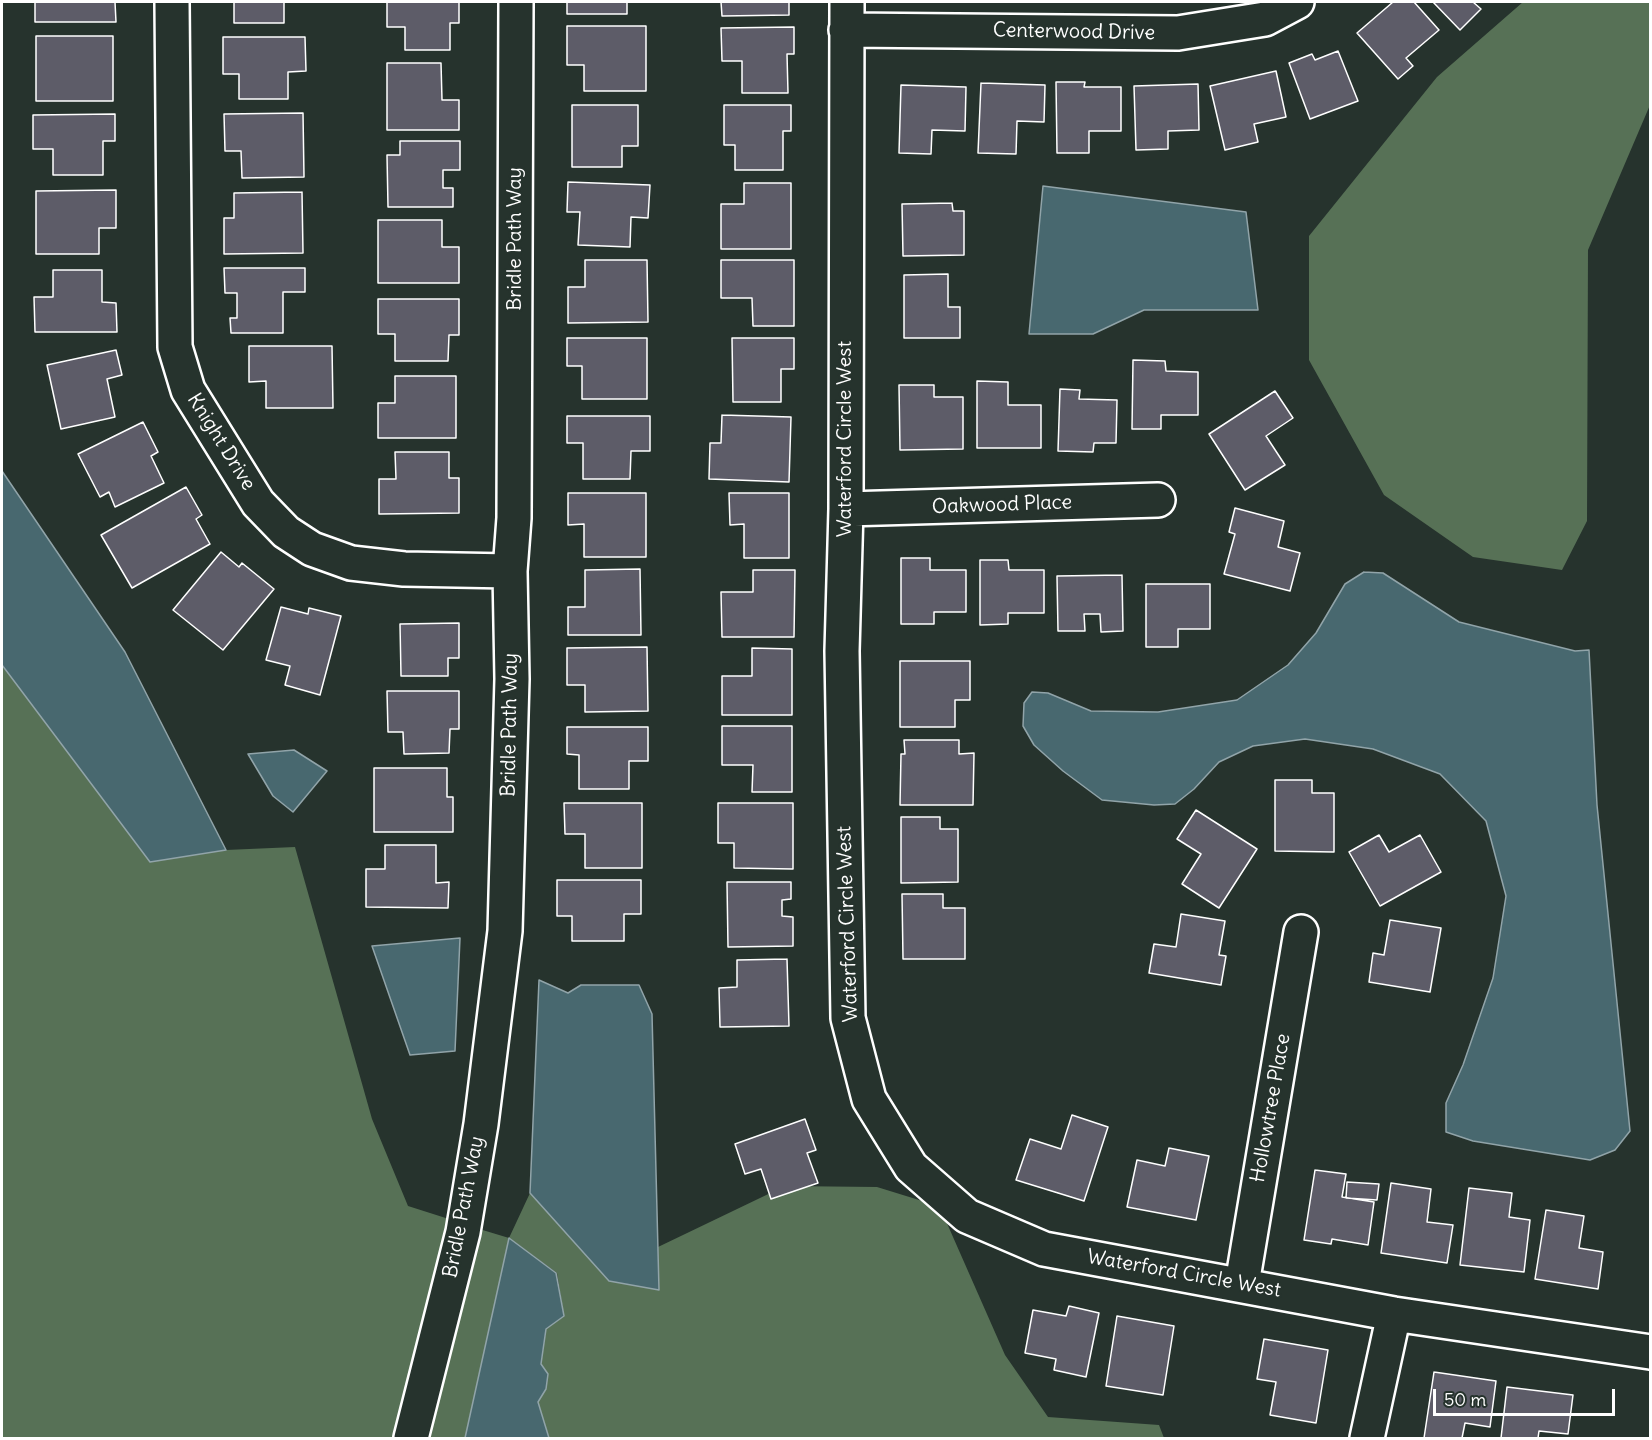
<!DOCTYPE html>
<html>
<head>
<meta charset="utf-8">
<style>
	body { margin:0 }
	#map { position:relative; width:1652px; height:1440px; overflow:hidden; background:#26332d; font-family:Delius,sans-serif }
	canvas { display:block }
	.frame { position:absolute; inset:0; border:3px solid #fff; pointer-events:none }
	.scale { position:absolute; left:1433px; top:1389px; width:182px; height:27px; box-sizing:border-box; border:3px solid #fff; border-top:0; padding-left:8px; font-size:18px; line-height:21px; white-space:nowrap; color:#fff; -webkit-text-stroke:4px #26332d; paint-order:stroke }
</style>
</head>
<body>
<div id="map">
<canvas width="1652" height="1440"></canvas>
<div class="frame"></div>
<div class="scale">50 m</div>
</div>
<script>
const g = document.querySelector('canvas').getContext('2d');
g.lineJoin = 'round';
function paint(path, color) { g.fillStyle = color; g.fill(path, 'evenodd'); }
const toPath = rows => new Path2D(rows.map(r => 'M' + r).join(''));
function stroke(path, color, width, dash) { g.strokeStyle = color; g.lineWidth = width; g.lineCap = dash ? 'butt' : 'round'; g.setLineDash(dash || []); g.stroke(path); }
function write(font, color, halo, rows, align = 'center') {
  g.font = font + ' Delius,sans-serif'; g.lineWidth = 4.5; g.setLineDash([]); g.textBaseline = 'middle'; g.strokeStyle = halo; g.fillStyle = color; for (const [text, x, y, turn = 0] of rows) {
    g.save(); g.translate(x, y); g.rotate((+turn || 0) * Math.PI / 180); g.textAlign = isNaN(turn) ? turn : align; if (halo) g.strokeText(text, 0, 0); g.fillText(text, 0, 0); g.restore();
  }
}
paint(toPath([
	[1523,2,1650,2,1650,105,1588,250,1587,521,1562,570,1473,557,1384,495,1309,360,1309,236,1437,77],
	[2,665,150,861,226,850,295,847,372,1119,408,1206,452,1220,398,1438,2,1438],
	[785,1186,877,1187,932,1204,942,1212,1005,1355,1048,1417,1159,1425,1164,1438,549,1438,538,1402,546,1389,541,1364,546,1329,564,1316,557,1273,509,1238,465,1438,424,1438,476,1228,509,1238,530,1193,609,1281,659,1289,658,1247]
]), '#577156');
const water = toPath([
	[1043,186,1246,212,1258,310,1144,310,1093,334,1029,334,1043,186],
	[2,471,125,652,226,850,150,862,2,665,2,471],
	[1364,572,1383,573,1459,622,1575,651,1589,650,1597,805,1630,1131,1615,1150,1590,1160,1473,1141,1446,1132,1446,1103,1463,1065,1493,978,1506,896,1486,821,1440,774,1373,749,1305,739,1253,746,1219,762,1194,789,1175,804,1154,805,1102,800,1063,771,1034,745,1023,726,1024,703,1032,692,1048,693,1091,711,1158,712,1237,700,1288,665,1316,633,1345,584,1364,572],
	[294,750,327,771,293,812,273,796,248,754,294,750],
	[460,938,455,1051,410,1055,372,946,460,938],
	[539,980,568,993,581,985,639,985,652,1014,659,1290,609,1281,530,1193,539,980],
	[509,1238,556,1273,564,1316,546,1329,541,1364,548,1374,546,1389,538,1402,549,1438,465,1438,509,1238]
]);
paint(water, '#48686f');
stroke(water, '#91a4a9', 1.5);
const building = toPath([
	[35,2,115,2,116,22,35,22,35,2],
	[234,2,284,2,284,23,234,23,234,2],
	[387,2,459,2,459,23,450,23,450,50,405,50,405,27,387,27,387,2],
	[567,2,627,2,627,14,567,14,567,2],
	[721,2,789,2,789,15,722,16,721,2],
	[1393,2,1414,2,1439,30,1406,58,1413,66,1398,79,1357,33,1393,2],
	[1433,2,1473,2,1481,9,1460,30,1433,2],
	[567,26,646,26,646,91,584,91,584,65,567,65,567,26],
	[794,27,794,54,787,54,788,93,742,93,742,61,722,61,721,28,794,27],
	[36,36,113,36,113,101,36,101,36,36],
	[223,37,305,37,306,71,288,72,288,99,239,99,239,74,223,74,223,37],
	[1338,51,1358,101,1310,119,1289,63,1312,54,1315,60,1338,51],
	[387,63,441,63,442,100,459,100,459,130,387,130,387,63],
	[1276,71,1286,117,1254,124,1258,142,1225,150,1210,86,1276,71],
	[1056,82,1085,82,1084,87,1121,87,1121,131,1089,131,1089,153,1057,153,1056,82],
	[981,83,1045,85,1044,122,1017,121,1016,154,978,153,981,83],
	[1198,84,1199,130,1168,131,1168,149,1136,150,1134,86,1198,84],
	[901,85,966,87,965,131,932,130,931,154,899,153,901,85],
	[572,105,638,105,638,146,622,146,622,167,572,167,572,105],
	[724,105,791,105,791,131,783,131,783,170,735,170,735,145,724,145,724,105],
	[303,113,304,177,242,178,241,151,225,151,224,114,303,113],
	[115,114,115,141,103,141,103,175,53,175,53,149,33,149,33,115,115,114],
	[400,141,460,141,460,170,443,170,443,188,453,188,453,207,388,207,387,155,400,155,400,141],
	[568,182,650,185,648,218,631,217,630,247,578,245,580,212,567,212,568,182],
	[744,183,791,183,791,249,721,249,721,204,744,204,744,183],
	[116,190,116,228,99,228,99,254,36,254,36,191,116,190],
	[302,192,303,253,224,254,224,218,234,218,234,193,302,192],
	[952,203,953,211,964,211,964,255,903,256,902,204,952,203],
	[378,220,442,220,442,247,459,247,459,283,378,283,378,220],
	[585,260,647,260,648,322,568,323,568,287,585,287,585,260],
	[721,260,794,260,794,326,753,326,752,298,721,298,721,260],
	[224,268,305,268,305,292,283,292,283,333,231,333,230,318,237,318,237,293,225,293,224,268],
	[53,270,102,270,102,302,116,303,117,332,35,332,34,297,53,297,53,270],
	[948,274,948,307,960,307,960,338,904,338,904,275,948,274],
	[378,299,459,299,459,335,449,335,448,361,395,361,395,334,378,334,378,299],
	[567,338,647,338,647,399,582,399,582,366,567,366,567,338],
	[732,338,794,338,794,369,781,369,781,402,733,402,732,338],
	[249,346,332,346,333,408,266,408,266,381,249,382,249,346],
	[116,350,122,375,107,379,115,417,61,429,47,365,116,350],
	[1133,360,1165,361,1166,371,1198,372,1198,415,1161,415,1161,429,1132,429,1133,360],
	[395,376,456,376,456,438,378,438,378,403,395,403,395,376],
	[977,381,1008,382,1008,405,1041,405,1041,448,977,448,977,381],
	[899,385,934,385,934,397,963,397,963,449,900,450,899,385],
	[1060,389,1080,390,1079,399,1117,400,1116,443,1094,443,1093,452,1058,451,1060,389],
	[1275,391,1293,418,1266,436,1285,465,1245,490,1209,434,1275,391],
	[722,415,791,417,789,482,709,479,710,443,721,443,722,415],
	[567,416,650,416,650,451,631,451,630,479,583,479,583,443,567,443,567,416],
	[143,422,158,452,151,456,164,483,115,507,109,492,100,497,78,454,143,422],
	[395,452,449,452,449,478,459,478,459,513,379,514,379,479,396,479,395,452],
	[186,487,202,515,196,519,210,544,132,588,101,535,186,487],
	[568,493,646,493,646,557,584,557,584,524,568,525,568,493],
	[729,493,789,493,789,558,744,558,744,524,730,525,729,493],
	[1235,508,1284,521,1278,547,1300,553,1290,591,1224,574,1235,534,1229,532,1235,508],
	[221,552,239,567,242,563,274,589,223,650,173,610,221,552],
	[901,558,930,558,930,570,966,570,966,612,934,612,934,624,901,624,901,558],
	[980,560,1008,560,1009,570,1044,570,1044,613,1008,613,1008,624,980,625,980,560],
	[640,569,641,635,568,635,568,607,585,607,585,570,640,569],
	[753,570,795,570,794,637,722,637,721,592,753,592,753,570],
	[1122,575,1123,631,1101,632,1100,614,1084,614,1085,631,1058,631,1057,576,1122,575],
	[1146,584,1210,584,1210,629,1178,629,1178,647,1146,647,1146,584],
	[281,607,308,614,309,608,341,616,320,695,285,685,290,666,266,660,281,607],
	[459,623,459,658,448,658,448,676,401,676,400,624,459,623],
	[647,647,648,711,585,712,585,685,567,685,567,648,647,647],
	[752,648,792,649,792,715,722,715,722,676,752,676,752,648],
	[900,661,970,661,970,700,955,700,955,727,900,727,900,661],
	[387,691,459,691,459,729,450,729,449,753,404,754,403,732,388,732,387,691],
	[722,726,792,726,792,792,752,792,753,765,722,765,722,726],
	[567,727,648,727,648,761,629,761,629,789,579,789,579,755,567,754,567,727],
	[904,740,959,740,959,754,974,753,973,805,900,805,901,754,905,754,904,740],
	[374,768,447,768,447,797,453,797,453,832,374,832,374,768],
	[1275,780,1312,780,1312,793,1334,793,1334,852,1275,851,1275,780],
	[564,803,642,803,642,868,585,868,585,834,565,834,564,803],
	[718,803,793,803,793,869,734,868,734,843,718,843,718,803],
	[1196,810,1257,849,1219,908,1182,884,1201,854,1177,839,1196,810],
	[901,817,940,817,940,829,958,829,958,882,901,883,901,817],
	[1379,835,1389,852,1420,835,1441,872,1380,906,1349,852,1379,835],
	[385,845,436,845,436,883,449,882,448,908,366,907,366,869,385,869,385,845],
	[557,880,641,880,641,914,624,914,624,941,572,941,572,916,557,916,557,880],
	[727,882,791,882,791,899,782,900,782,916,793,917,793,946,728,947,727,882],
	[902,894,943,894,943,908,965,908,965,959,903,959,902,894],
	[1181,914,1225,921,1219,955,1226,956,1221,985,1149,973,1154,944,1176,947,1181,914],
	[1390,920,1441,928,1430,992,1369,982,1373,953,1384,955,1390,920],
	[787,959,789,1026,720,1027,719,988,737,987,737,960,787,959],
	[1072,1115,1108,1127,1084,1201,1016,1180,1030,1139,1061,1149,1072,1115],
	[805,1119,816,1150,807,1153,818,1183,771,1199,761,1169,745,1174,735,1144,805,1119],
	[1169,1148,1209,1156,1196,1220,1127,1207,1137,1160,1165,1166,1169,1148],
	[1315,1170,1346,1174,1342,1197,1374,1202,1368,1245,1332,1239,1331,1244,1304,1240,1315,1170],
	[1347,1182,1379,1184,1377,1200,1346,1198,1347,1182],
	[1391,1183,1431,1189,1427,1222,1453,1225,1447,1263,1381,1253,1391,1183],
	[1469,1188,1512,1193,1509,1217,1530,1220,1524,1272,1460,1265,1469,1188],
	[1546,1210,1584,1216,1579,1248,1603,1252,1598,1289,1535,1279,1546,1210],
	[1069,1306,1099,1313,1086,1377,1054,1370,1056,1359,1025,1353,1033,1310,1066,1316,1069,1306],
	[1117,1316,1174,1326,1163,1395,1106,1386,1117,1316],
	[1264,1339,1328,1350,1316,1423,1270,1415,1276,1382,1257,1379,1264,1339],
	[1434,1372,1496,1381,1490,1427,1465,1423,1462,1438,1424,1438,1434,1372],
	[1507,1387,1573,1395,1568,1434,1539,1431,1538,1438,1501,1438,1507,1387]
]);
paint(building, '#5d5c68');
stroke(building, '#fff', 1.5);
const minor = toPath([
	[172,2,175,347,188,390,258,503,286,532,312,549,351,563,404,569,510,571],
	[847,2,846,509,842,651,848,1018,869,1099,911,1167,967,1216,1044,1249,1394,1314,1650,1352],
	[846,30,1178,33,1265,19,1297,2],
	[846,509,1158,500],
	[1242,1284,1301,932],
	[411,1438,463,1232,481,1124,505,931,512,679,510,571,514,518,516,2],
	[1367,1438,1394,1314]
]);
stroke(minor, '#fff', 38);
stroke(minor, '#26332d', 33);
write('20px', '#fff', '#26332d', [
	["Centerwood Drive",1074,32,1],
	["Bridle Path Way",515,239,-90],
	["Waterford Circle West",845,439,-90],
	["Knight Drive",221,442,58],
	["Oakwood Place",1002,505,-2],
	["Bridle Path Way",510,725,-89],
	["Waterford Circle West",848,924,-92],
	["Hollowtree Place",1271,1108,-80],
	["Bridle Path Way",464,1207,-79],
	["Waterford Circle West",1184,1274,10]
]);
</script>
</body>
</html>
